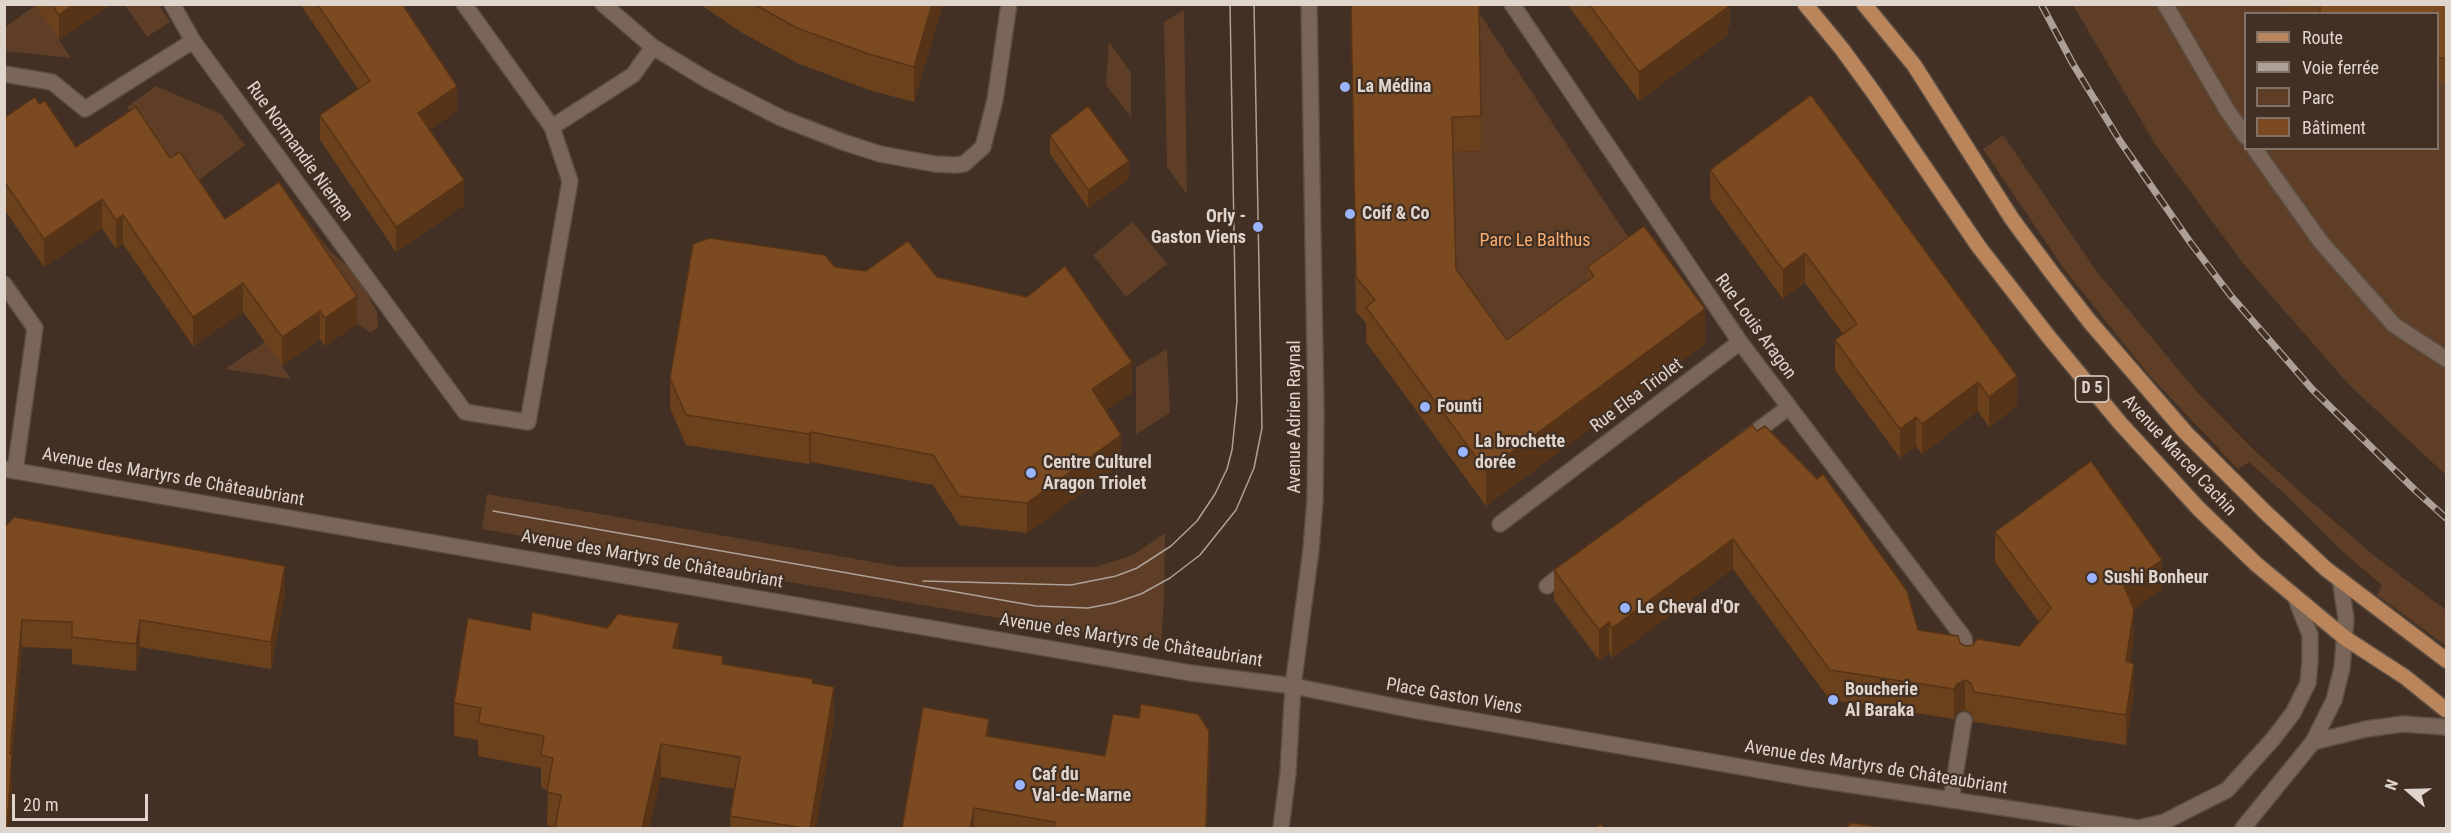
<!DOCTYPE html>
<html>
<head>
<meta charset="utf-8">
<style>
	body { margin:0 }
	#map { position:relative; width:2451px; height:833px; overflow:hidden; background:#413023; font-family:"Roboto Condensed",sans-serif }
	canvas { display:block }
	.frame { position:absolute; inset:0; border:6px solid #e0d5cd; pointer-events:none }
	.legend { position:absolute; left:2244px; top:12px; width:195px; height:138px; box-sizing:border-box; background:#413023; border:2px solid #817267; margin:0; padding:8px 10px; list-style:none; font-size:18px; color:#e0d5cd }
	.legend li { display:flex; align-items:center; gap:12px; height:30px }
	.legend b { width:30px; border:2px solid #817267 }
	.north { position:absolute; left:2379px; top:761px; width:60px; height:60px; -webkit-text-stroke:4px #413023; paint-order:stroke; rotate:290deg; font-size:16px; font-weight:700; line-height:24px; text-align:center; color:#e0d5cd }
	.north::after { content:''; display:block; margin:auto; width:21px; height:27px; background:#e0d5cd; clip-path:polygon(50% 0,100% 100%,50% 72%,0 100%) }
	.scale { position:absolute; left:12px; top:794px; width:136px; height:27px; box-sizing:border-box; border:3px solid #e0d5cd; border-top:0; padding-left:8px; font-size:18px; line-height:21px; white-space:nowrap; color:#e0d5cd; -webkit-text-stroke:4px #413023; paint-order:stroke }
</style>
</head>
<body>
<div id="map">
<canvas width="2451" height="833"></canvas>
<div class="frame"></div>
<ul class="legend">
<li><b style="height:8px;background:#ba855b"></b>Route</li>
<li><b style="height:8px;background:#ada197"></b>Voie ferrée</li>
<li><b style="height:16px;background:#5e3e26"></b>Parc</li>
<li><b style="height:16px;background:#7c4a21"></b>Bâtiment</li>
</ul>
<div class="north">N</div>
<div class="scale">20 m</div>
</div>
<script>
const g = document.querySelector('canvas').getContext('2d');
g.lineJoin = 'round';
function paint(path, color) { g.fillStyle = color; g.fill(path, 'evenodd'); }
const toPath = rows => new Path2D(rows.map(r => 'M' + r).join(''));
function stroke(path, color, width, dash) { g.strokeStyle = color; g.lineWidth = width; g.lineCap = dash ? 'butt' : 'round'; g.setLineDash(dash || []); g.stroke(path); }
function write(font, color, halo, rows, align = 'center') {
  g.font = font + ' "Roboto Condensed",sans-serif'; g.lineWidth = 4.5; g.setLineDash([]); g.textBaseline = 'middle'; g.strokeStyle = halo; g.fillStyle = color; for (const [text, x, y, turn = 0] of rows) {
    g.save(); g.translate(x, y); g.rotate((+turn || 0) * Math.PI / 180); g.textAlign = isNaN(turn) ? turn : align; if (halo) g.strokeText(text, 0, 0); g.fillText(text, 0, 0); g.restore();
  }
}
paint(toPath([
	[36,5,59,40,71,58,5,51,4,28],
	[125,5,159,5,170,22,147,37],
	[1474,5,1644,261,1507,374,1455,280,1452,152,1481,151],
	[2073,5,2446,5,2446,475,2349,385,2242,262,2155,144],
	[2246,14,2438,14,2438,148,2246,148],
	[1184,10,1187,194,1167,167,1164,22],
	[1109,42,1131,73,1131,117,1106,85],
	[156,86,221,114,245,145,186,190,127,107],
	[2003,135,2098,273,2197,392,2256,452,2305,496,2373,555,2446,610,2446,646,2377,595,2382,585,2345,554,2288,497,2249,462,2238,469,2149,375,2064,269,1983,149],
	[287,194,329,250,358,276,377,312,378,327,371,333,357,324,279,211],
	[1133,222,1167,264,1126,297,1093,255],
	[265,342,291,379,225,369],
	[1167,349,1170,413,1136,434,1136,367],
	[487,494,901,567,1095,567,1133,555,1165,533,1164,599,1161,646,482,529]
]), '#5e3e26');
const minor = toPath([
	[172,4,193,41],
	[603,4,653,47,709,81,781,118,843,142,880,154,935,164,955,165,964,164,983,147,995,100,1009,4],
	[1512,4,1740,342,1964,638,1968,667],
	[2165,4,2227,110,2246,137],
	[4,74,52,82,85,109,193,41,465,412,528,422,570,181,552,127,464,4],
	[552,127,633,75,653,47],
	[2254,148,2321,242,2394,325,2446,359],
	[4,284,35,328,15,471],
	[1741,443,1789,407],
	[4,469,1191,673,1293,686,1413,710,1805,778,2139,828],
	[1500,524,1740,342],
	[1547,586,1569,569],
	[2313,742,2334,700,2342,668,2346,618,2340,579],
	[1951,800,1964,720],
	[1281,828,1288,773,1293,686,1311,550,1315,499,1316,414,1309,4],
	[2138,828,2164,822,2227,790,2273,739,2293,713,2308,683,2310,660,2310,635,2296,599],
	[2243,828,2313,742,2366,729,2403,724,2446,727]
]);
const major = toPath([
	[1805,4,1842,49,1874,93,1979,247,2048,336,2120,423,2199,509,2256,564,2345,638,2405,677,2446,710],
	[1864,4,1914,65,2012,219,2052,273,2090,322,2186,433,2264,511,2326,569,2446,660]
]);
stroke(minor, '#5b4d42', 18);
stroke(major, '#5b4d42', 18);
stroke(minor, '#796658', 15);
stroke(major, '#ba855b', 15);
stroke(toPath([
	[493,511,1036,606,1088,608,1114,603,1141,594,1170,578,1200,555,1236,510,1254,468,1262,428,1254,4],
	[923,581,1071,585,1116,576,1137,568,1171,546,1197,521,1215,494,1227,469,1232,450,1237,401,1230,4]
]), '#ada197', 1.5);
const rail = toPath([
	[2041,4,2073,64,2120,141,2190,242,2231,296,2312,389,2416,491,2446,518]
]);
stroke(rail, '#ada197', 7);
stroke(rail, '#413023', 4.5, [14]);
paint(toPath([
	[34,4,112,4,59,40],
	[300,4,402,4,457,111,429,130,464,205,396,252,320,140,320,115,358,89],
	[700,4,943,4,914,102,869,90,797,63,739,31],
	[1567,4,1730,4,1730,25,1728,27,1728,35,1639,101],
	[2281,4,2446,4,2446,83,2438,83,2438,14,2281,14],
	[1351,5,1481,116,1481,151,1453,152,1456,269,1507,340,1587,281,1587,267,1705,344,1486,506,1366,342,1366,323,1356,312],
	[39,104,76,147,170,158,225,219,357,324,325,346,320,339,282,366,243,312,193,346,123,244,116,249,102,228,44,267,6,212,4,118],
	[1050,136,1129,179,1088,208,1050,154],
	[1710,170,2017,406,1989,427,1978,411,1922,454,1916,446,1900,458,1835,370,1835,340,1843,334,1805,283,1783,299,1710,199],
	[835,267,866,271,937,277,1132,392,1105,410,1121,464,1027,533,959,525,933,485,811,462,809,464,686,445,670,408,670,378],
	[1752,425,1918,630,1960,643,1965,646,2019,646,2039,622,1995,562,1995,532,2162,589,2134,609,2134,639,2130,663,2134,694,2126,745,1974,722,1971,713,1965,710,1957,713,1954,719,1830,700,1733,569,1612,658,1609,652,1599,660,1554,600,1554,570],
	[4,528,285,593,271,669,140,647,136,671,72,664,72,649,22,647,12,760,12,781,9,828,4,828],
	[530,630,679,648,723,664,813,683,834,720,816,828,730,828,730,816,735,789,661,777,649,828,555,828,555,827,547,825,548,790,541,788,541,768,478,756,478,740,454,736,454,703],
	[989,736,1105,756,1209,754,1207,828,902,828]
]), '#6b401c');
paint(toPath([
	[74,4,112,4,59,40,59,15],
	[932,4,943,4,914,102,914,67],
	[1724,4,1730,4,1730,25,1728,27,1728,35,1639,101,1639,72],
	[457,86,457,111,418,138,418,113],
	[1129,161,1129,179,1088,208,1088,190],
	[464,180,464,205,396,252,396,227],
	[6,184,6,212,4,213,4,185],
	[102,199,102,228,44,267,44,239],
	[123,215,123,244,116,249,116,220],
	[1805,253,1805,283,1783,299,1783,270],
	[243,283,243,312,193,346,193,317],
	[357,296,357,324,325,346,325,318],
	[1705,309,1705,344,1486,506,1486,471],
	[320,311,320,339,282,366,282,337],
	[1132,362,1132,392,1092,419,1092,389],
	[2017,376,2017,406,1989,427,1989,397],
	[1978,382,1978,411,1922,454,1922,424],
	[1916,417,1916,446,1900,458,1900,429],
	[811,432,811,462,809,464,809,434],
	[1121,435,1121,464,1027,533,1027,503],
	[1733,539,1733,569,1612,658,1612,628],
	[2162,560,2162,589,2124,616,2124,586],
	[285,566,285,593,271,669,271,642],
	[2134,609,2134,639,2126,691,2126,661],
	[22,620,22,647,12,760,12,781,9,828,7,828,10,754],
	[140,620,140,647,136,671,136,644],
	[1609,622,1609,652,1599,660,1599,630],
	[679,623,679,657,673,648],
	[2134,664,2134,694,2126,745,2126,715],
	[1965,680,1965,710,1957,713,1954,719,1954,689,1957,684],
	[834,687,834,720,816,828,810,828],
	[989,719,989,742,986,736],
	[1209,731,1209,754,1206,828],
	[661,744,661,777,649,828,642,828],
	[974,808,974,828,970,828]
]), '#573417');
const building = toPath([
	[52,4,74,4,59,15,52,4],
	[317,4,402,4,457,86,418,113,464,180,396,227,320,115,370,81,317,4],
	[754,4,932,4,914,67,869,54,797,28,754,4],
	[1479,4,1481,116,1452,117,1456,269,1507,340,1594,276,1587,267,1644,226,1705,309,1486,471,1366,307,1375,300,1356,277,1351,5,1479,4],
	[1589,4,1726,4,1728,7,1639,72,1589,4],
	[2320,4,2446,4,2446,58,2438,58,2438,14,2320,14,2320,4],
	[1811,95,2017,376,1989,397,1978,382,1922,424,1916,417,1900,429,1835,340,1857,324,1805,253,1783,270,1710,170,1811,95],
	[35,97,39,104,45,101,76,147,136,107,170,158,180,152,225,219,279,182,357,296,325,318,320,311,282,337,243,283,193,317,123,215,116,220,102,199,44,239,6,184,4,185,4,118,35,97],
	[1088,106,1129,161,1088,190,1050,136,1088,106],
	[710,238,825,255,835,267,866,271,908,241,937,277,1027,297,1065,266,1132,362,1092,389,1121,435,1027,503,959,496,933,455,811,432,809,434,686,415,670,378,693,244,710,238],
	[1752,425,1757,431,1765,426,1817,479,1823,474,1907,591,1918,630,1958,636,1960,643,1965,646,1973,645,1977,639,2019,646,2051,608,1995,532,2091,461,2162,560,2124,586,2134,609,2126,661,2134,664,2126,715,1974,692,1971,683,1965,680,1957,684,1954,689,1830,670,1733,539,1612,628,1609,622,1599,630,1554,570,1752,425],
	[14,517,285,566,271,642,140,620,136,644,72,637,72,622,22,620,10,754,12,754,7,828,4,828,4,528,14,517],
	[532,612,607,628,618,614,679,623,673,648,723,656,722,664,813,679,812,683,834,687,810,828,803,828,730,816,740,757,661,744,642,828,555,828,561,795,547,792,553,758,541,755,544,736,478,723,481,708,454,703,468,618,530,630,532,612],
	[1141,704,1198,714,1209,731,1206,828,1054,828,1055,822,974,808,970,828,902,828,923,707,989,719,986,736,1105,756,1113,714,1139,718,1141,704],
	[1852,823,1889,828,1844,828,1852,823],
	[1601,824,1604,828,1595,828,1601,824]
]);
paint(building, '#7c4a21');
stroke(building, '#573417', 1.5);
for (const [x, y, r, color] of [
	[1345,87,6,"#9ab5fd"],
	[1350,214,6,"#9ab5fd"],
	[1258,227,6,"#9ab5fd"],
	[1425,407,6,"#9ab5fd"],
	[1463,452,6,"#9ab5fd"],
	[1031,473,6,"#9ab5fd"],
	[2092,578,6,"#9ab5fd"],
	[1625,608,6,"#9ab5fd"],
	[1833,700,6,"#9ab5fd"],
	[1020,785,6,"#9ab5fd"]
]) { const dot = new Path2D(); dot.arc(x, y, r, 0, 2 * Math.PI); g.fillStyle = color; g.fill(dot); stroke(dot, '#413023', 2); }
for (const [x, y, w] of [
	[2092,389,33]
]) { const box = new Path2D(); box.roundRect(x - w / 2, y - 13, w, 26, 4.5); g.fillStyle = '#413023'; g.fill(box); stroke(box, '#e0d5cd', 1.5); }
write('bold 16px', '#e0d5cd', null, [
	["D 5",2092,389]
]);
write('bold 18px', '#e0d5cd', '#413023', [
	["La Médina",1357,87],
	["Coif & Co",1362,214],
	["Orly -",1246,217,"right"],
	["Gaston Viens",1246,238,"right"],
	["Founti",1437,407],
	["La brochette",1475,442],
	["dorée",1475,463],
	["Centre Culturel",1043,463],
	["Aragon Triolet",1043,484],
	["Sushi Bonheur",2104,578],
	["Le Cheval d'Or",1637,608],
	["Boucherie",1845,690],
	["Al Baraka",1845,711],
	["Caf du",1032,775],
	["Val-de-Marne",1032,796]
], 'left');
write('18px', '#e0d5cd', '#413023', [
	["Rue Normandie Niemen",299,152,54],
	["Rue Louis Aragon",1755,327,54],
	["Rue Elsa Triolet",1637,396,-37],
	["Avenue Adrien Raynal",1295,417,-90],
	["Avenue Marcel Cachin",2179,456,47],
	["Avenue des Martyrs de Châteaubriant",173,478,10],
	["Avenue des Martyrs de Châteaubriant",652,560,10],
	["Avenue des Martyrs de Châteaubriant",1131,641,9],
	["Place Gaston Viens",1454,697,10],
	["Avenue des Martyrs de Châteaubriant",1876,768,9]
]);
write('18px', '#f9ad71', '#413023', [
	["Parc Le Balthus",1535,241]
]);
</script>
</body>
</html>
